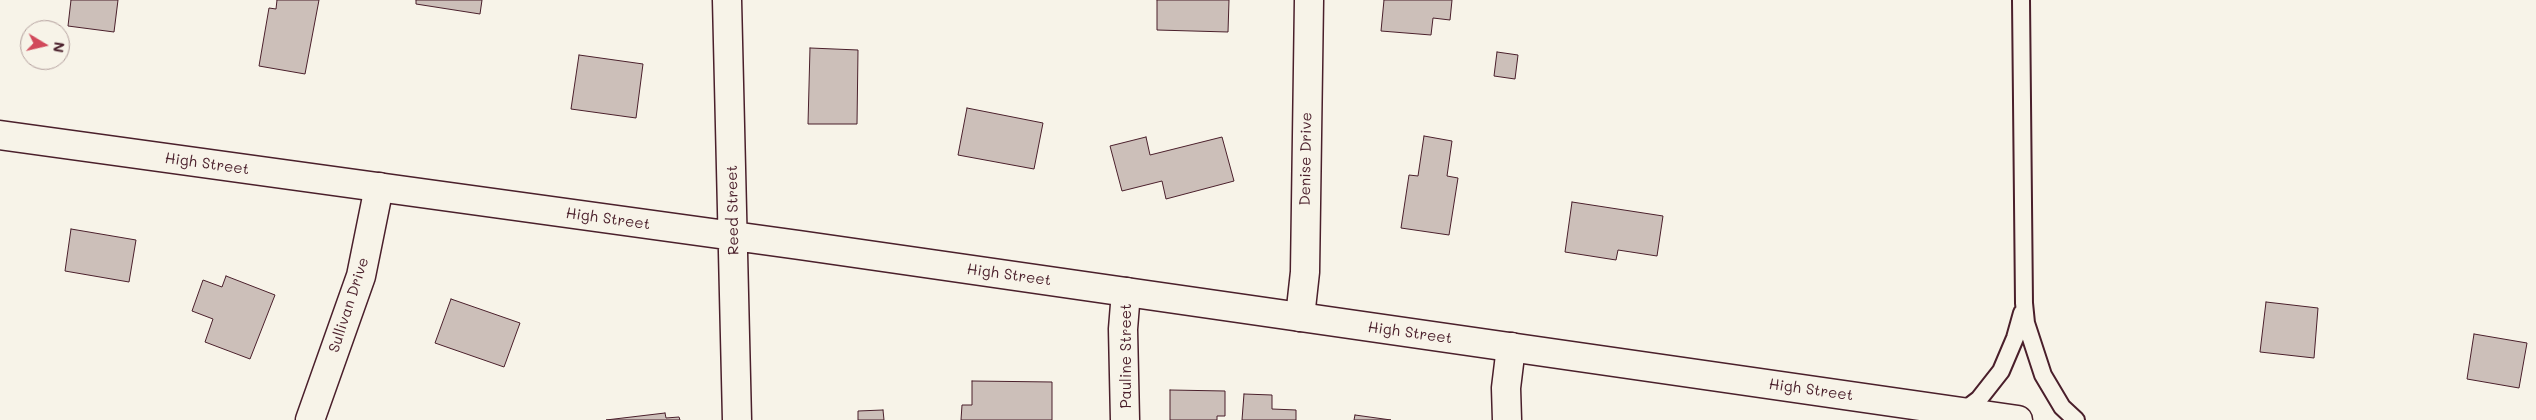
<!DOCTYPE html>
<html>
<head>
<meta charset="utf-8">
<style>
	body { margin:0 }
	#map { position:relative; width:2536px; height:420px; overflow:hidden; background:#f7f3e8; font-family:Mali,sans-serif }
	canvas { display:block }
	.north { position:absolute; left:20px; top:20px; width:50px; height:50px; box-sizing:border-box; background:#f7f3e8; border:1px solid #b29e9c; border-radius:50%; rotate:99deg; font-size:14px; font-weight:700; line-height:20px; text-align:center; color:#4a1f2b }
	.north::after { content:''; display:block; margin:auto; width:18px; height:22px; background:#d1495b; clip-path:polygon(50% 0,100% 100%,50% 72%,0 100%) }
</style>
</head>
<body>
<div id="map">
<canvas width="2536" height="420"></canvas>
<div class="north">N</div>
</div>
<script>
const g = document.querySelector('canvas').getContext('2d');
g.lineJoin = 'round';
function paint(path, color) { g.fillStyle = color; g.fill(path, 'evenodd'); }
const toPath = rows => new Path2D(rows.map(r => 'M' + r).join(''));
function stroke(path, color, width, dash) { g.strokeStyle = color; g.lineWidth = width; g.lineCap = dash ? 'butt' : 'round'; g.setLineDash(dash || []); g.stroke(path); }
function write(font, color, halo, rows, align = 'center') {
  g.font = font + ' Mali,sans-serif'; g.lineWidth = 4.5; g.setLineDash([]); g.textBaseline = 'middle'; g.strokeStyle = halo; g.fillStyle = color; for (const [text, x, y, turn = 0] of rows) {
    g.save(); g.translate(x, y); g.rotate((+turn || 0) * Math.PI / 180); g.textAlign = isNaN(turn) ? turn : align; if (halo) g.strokeText(text, 0, 0); g.fillText(text, 0, 0); g.restore();
  }
}
const building = toPath([
	[71,0,118,0,114,32,68,26,71,0],
	[277,0,319,0,305,74,259,66,269,8,276,9,277,0],
	[416,0,482,0,480,14,416,4,416,0],
	[1157,0,1229,0,1228,32,1157,30,1157,0],
	[1384,0,1452,0,1450,20,1433,18,1431,35,1381,31,1384,0],
	[810,48,858,50,857,124,808,124,810,48],
	[1497,52,1518,55,1515,79,1494,76,1497,52],
	[579,55,643,64,636,118,571,109,579,55],
	[967,108,1043,123,1034,169,958,155,967,108],
	[1424,136,1452,141,1447,176,1458,178,1449,235,1401,228,1409,175,1418,176,1424,136],
	[1146,137,1150,155,1222,137,1234,181,1166,199,1162,181,1122,191,1110,146,1146,137],
	[1572,202,1663,216,1657,256,1618,250,1616,260,1565,252,1572,202],
	[71,229,136,240,129,282,65,271,71,229],
	[226,276,275,295,250,359,205,342,213,319,192,311,203,280,222,287,226,276],
	[451,299,520,323,504,367,435,343,451,299],
	[2266,302,2318,308,2314,358,2260,352,2266,302],
	[2474,334,2527,343,2519,388,2467,379,2474,334],
	[972,381,1052,382,1052,420,961,420,962,405,972,405,972,381],
	[1170,390,1225,391,1225,416,1217,416,1217,420,1170,420,1170,390],
	[1244,394,1272,395,1272,409,1296,410,1296,420,1242,420,1244,394],
	[883,410,884,420,858,420,858,411,883,410],
	[665,413,666,418,679,417,680,420,606,420,665,413],
	[1355,415,1391,420,1354,420,1355,415]
]);
paint(building, '#ccbfb9');
stroke(building, '#4a1f2b', 1);
const service = toPath([
	[2021,0,2024,303,2026,323,2043,375,2062,407,2076,420],
	[1962,412,1979,399,2001,371,2015,338,2022,313]
]);
const minor = toPath([
	[1300,317,1305,272,1309,0],
	[310,420,361,276,379,187],
	[1125,420,1123,329,1126,292],
	[1507,420,1506,388,1511,347]
]);
const secondary = toPath([
	[727,0,737,420],
	[0,135,799,245,2018,420]
]);
stroke(service, '#4a1f2b', 20);
stroke(minor, '#4a1f2b', 31);
stroke(secondary, '#4a1f2b', 31);
stroke(service, '#f7f3e8', 16);
stroke(minor, '#f7f3e8', 28);
stroke(secondary, '#f7f3e8', 28);
write('15px', '#4a1f2b', '#f7f3e8', [
	["Denise Drive",1306,159,-89],
	["High Street",207,164,8],
	["Reed Street",733,210,-91],
	["High Street",608,219,8],
	["High Street",1009,275,8],
	["Sullivan Drive",349,305,-72],
	["High Street",1410,333,8],
	["Pauline Street",1126,356,-90],
	["High Street",1811,390,8]
]);
</script>
</body>
</html>
